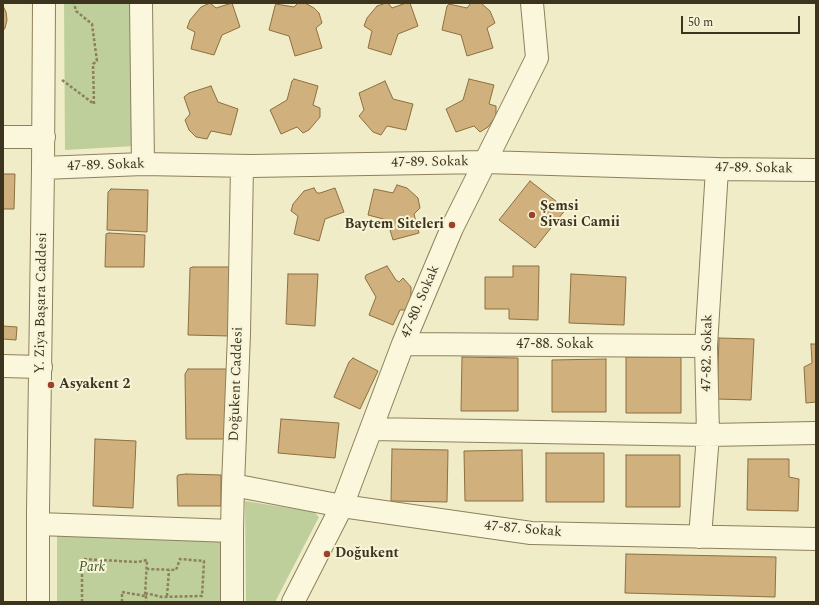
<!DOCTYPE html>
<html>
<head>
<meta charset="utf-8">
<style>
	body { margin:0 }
	#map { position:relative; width:819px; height:605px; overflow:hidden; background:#f0ecc8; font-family:Spectral,serif }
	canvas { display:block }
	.frame { position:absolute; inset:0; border:4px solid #3d3420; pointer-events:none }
	.scale { position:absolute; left:681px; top:16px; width:119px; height:18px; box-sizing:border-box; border:2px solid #3d3420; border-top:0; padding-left:5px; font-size:12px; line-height:14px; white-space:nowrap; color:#3d3420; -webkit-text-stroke:3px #f7f4d8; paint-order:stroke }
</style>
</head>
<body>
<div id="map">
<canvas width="819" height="605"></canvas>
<div class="frame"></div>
<div class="scale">50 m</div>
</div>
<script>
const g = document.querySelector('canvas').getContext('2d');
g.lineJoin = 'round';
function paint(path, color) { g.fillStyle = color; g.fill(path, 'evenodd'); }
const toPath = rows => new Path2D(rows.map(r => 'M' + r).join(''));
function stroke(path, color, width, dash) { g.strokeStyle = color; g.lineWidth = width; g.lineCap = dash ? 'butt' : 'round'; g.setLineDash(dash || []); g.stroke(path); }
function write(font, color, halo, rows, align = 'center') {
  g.font = font + ' Spectral,serif'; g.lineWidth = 4; g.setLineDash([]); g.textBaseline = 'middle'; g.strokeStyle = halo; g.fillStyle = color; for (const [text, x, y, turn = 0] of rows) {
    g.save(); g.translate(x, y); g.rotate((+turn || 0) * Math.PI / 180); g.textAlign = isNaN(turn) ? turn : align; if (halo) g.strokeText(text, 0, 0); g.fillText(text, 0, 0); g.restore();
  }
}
paint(toPath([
	[64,3,137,3,135,146,65,150],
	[245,501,314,512,319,517,275,602,246,602],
	[57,533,227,539,224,602,57,602]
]), '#becf9b');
const building = toPath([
	[210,3,216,8,232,3,240,27,222,35,214,55,191,49,195,32,187,28,190,20,201,7,210,3],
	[298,3,305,3,314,8,319,13,322,23,316,28,322,48,295,56,289,36,269,30,275,6,276,4,294,7,298,3],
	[386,3,388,3,392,8,406,3,410,3,418,26,398,34,391,55,368,48,372,31,364,26,367,18,377,6,386,3],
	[471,3,481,3,490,11,495,23,487,28,493,48,467,56,461,35,442,30,447,6,449,4,467,8,471,3],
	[3,6,6,12,7,20,5,28,3,31,3,6],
	[294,79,318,86,313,105,320,108,320,117,309,130,303,133,297,127,281,134,270,110,287,100,292,81,294,79],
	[469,79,494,85,489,104,496,106,496,116,488,127,480,132,474,126,456,132,446,109,463,100,469,79],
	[385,81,393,99,413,104,406,130,387,126,381,135,373,132,359,116,364,110,359,93,385,81],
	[211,86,218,102,238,109,231,135,211,131,207,139,196,137,189,130,185,120,190,114,184,97,189,93,211,86],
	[3,174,15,174,14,209,3,209,3,174],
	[530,181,566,209,535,248,499,220,530,181],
	[397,185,407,188,418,198,420,208,414,214,419,233,393,240,387,220,368,215,374,189,393,193,397,185],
	[314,188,317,193,320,193,335,188,344,212,325,219,319,241,294,234,298,216,291,211,293,204,304,191,314,188],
	[111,189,148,190,147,232,107,230,108,192,111,189],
	[109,233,145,235,144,267,105,267,106,234,109,233],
	[387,266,396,280,399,282,403,278,411,287,411,306,408,310,400,310,393,325,369,315,376,297,365,278,366,275,387,266],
	[513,266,539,266,538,320,509,319,509,309,485,309,485,277,513,277,513,266],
	[193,267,231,267,230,336,188,335,190,268,193,267],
	[288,274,318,274,315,326,286,324,288,274],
	[571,274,626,277,624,325,569,323,571,274],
	[3,326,17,327,16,340,3,339,3,326],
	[719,338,754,339,751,400,717,399,719,338],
	[811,344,816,344,816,402,806,403,804,367,812,363,811,344],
	[462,357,518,358,518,411,461,411,462,357],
	[626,357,681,357,681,413,626,413,626,357],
	[353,358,378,371,360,409,334,397,349,362,353,358],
	[606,359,606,412,552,412,552,360,606,359],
	[188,369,227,369,228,439,186,439,185,374,188,369],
	[281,419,339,423,335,458,278,453,281,419],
	[95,439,136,441,133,508,93,506,95,439],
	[392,449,448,450,447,502,391,501,392,449],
	[522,450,523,501,465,501,464,451,522,450],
	[546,453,604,453,604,502,546,502,546,453],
	[626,455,680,455,680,507,626,507,626,455],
	[748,459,789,459,789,477,799,479,798,511,747,510,748,459],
	[186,474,221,475,221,506,178,506,177,477,178,475,186,474],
	[626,554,776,557,775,597,625,593,626,554]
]);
paint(building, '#d0b07c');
stroke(building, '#8d6f40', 1);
const minor = toPath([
	[141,3,143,164],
	[3,137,44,137],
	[43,168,143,164,251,166,485,162,717,169,816,170],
	[403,344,706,346],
	[3,366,41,367],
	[371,429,708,435,816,433],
	[233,485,342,506,531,533,816,539],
	[39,524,232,531],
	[700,537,708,435,706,346,717,169],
	[38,602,38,511,43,168,44,3],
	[232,602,232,531,233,485,239,334,242,166],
	[293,602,342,506,403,344,452,228,537,58,532,3]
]);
stroke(minor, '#8d805c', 24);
stroke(toPath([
	[62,80,94,104,93,64,97,61,92,24,76,11,74,3],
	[145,593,162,597,202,596,204,561,180,559,176,570,147,569],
	[167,596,169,570],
	[82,602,82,559,138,562,147,560,145,596,146,596,146,602],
	[122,602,122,592,145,596]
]), '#8d805c', 2.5, [3, 2]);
stroke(minor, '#faf7dc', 22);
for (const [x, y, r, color] of [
	[532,215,4,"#9f4029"],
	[452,225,4,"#9f4029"],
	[51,385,4,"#9f4029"],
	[327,554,4,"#9f4029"]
]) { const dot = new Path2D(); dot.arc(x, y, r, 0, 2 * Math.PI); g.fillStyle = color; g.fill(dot); stroke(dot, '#f7f4d8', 1.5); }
write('14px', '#3d3420', '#f7f4d8', [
	["47-89. Sokak",430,163,-1],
	["47-89. Sokak",106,166,-2],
	["47-89. Sokak",754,169,1],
	["47-80. Sokak",421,302,-67],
	["Y. Ziya Başara Caddesi",42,303,-89],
	["47-88. Sokak",555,345],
	["47-82. Sokak",708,353,-89],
	["Doğukent Caddesi",237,384,-88],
	["47-87. Sokak",523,530,5]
]);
write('bold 14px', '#3d3420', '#f7f4d8', [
	["Şemsi",540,207],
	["Sivasi Camii",540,223],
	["Baytem Siteleri",444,225,"right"],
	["Asyakent 2",59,385],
	["Doğukent",335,554]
], 'left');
write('italic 14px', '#425a26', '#f7f4d8', [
	["Park",92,568]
]);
</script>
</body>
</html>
